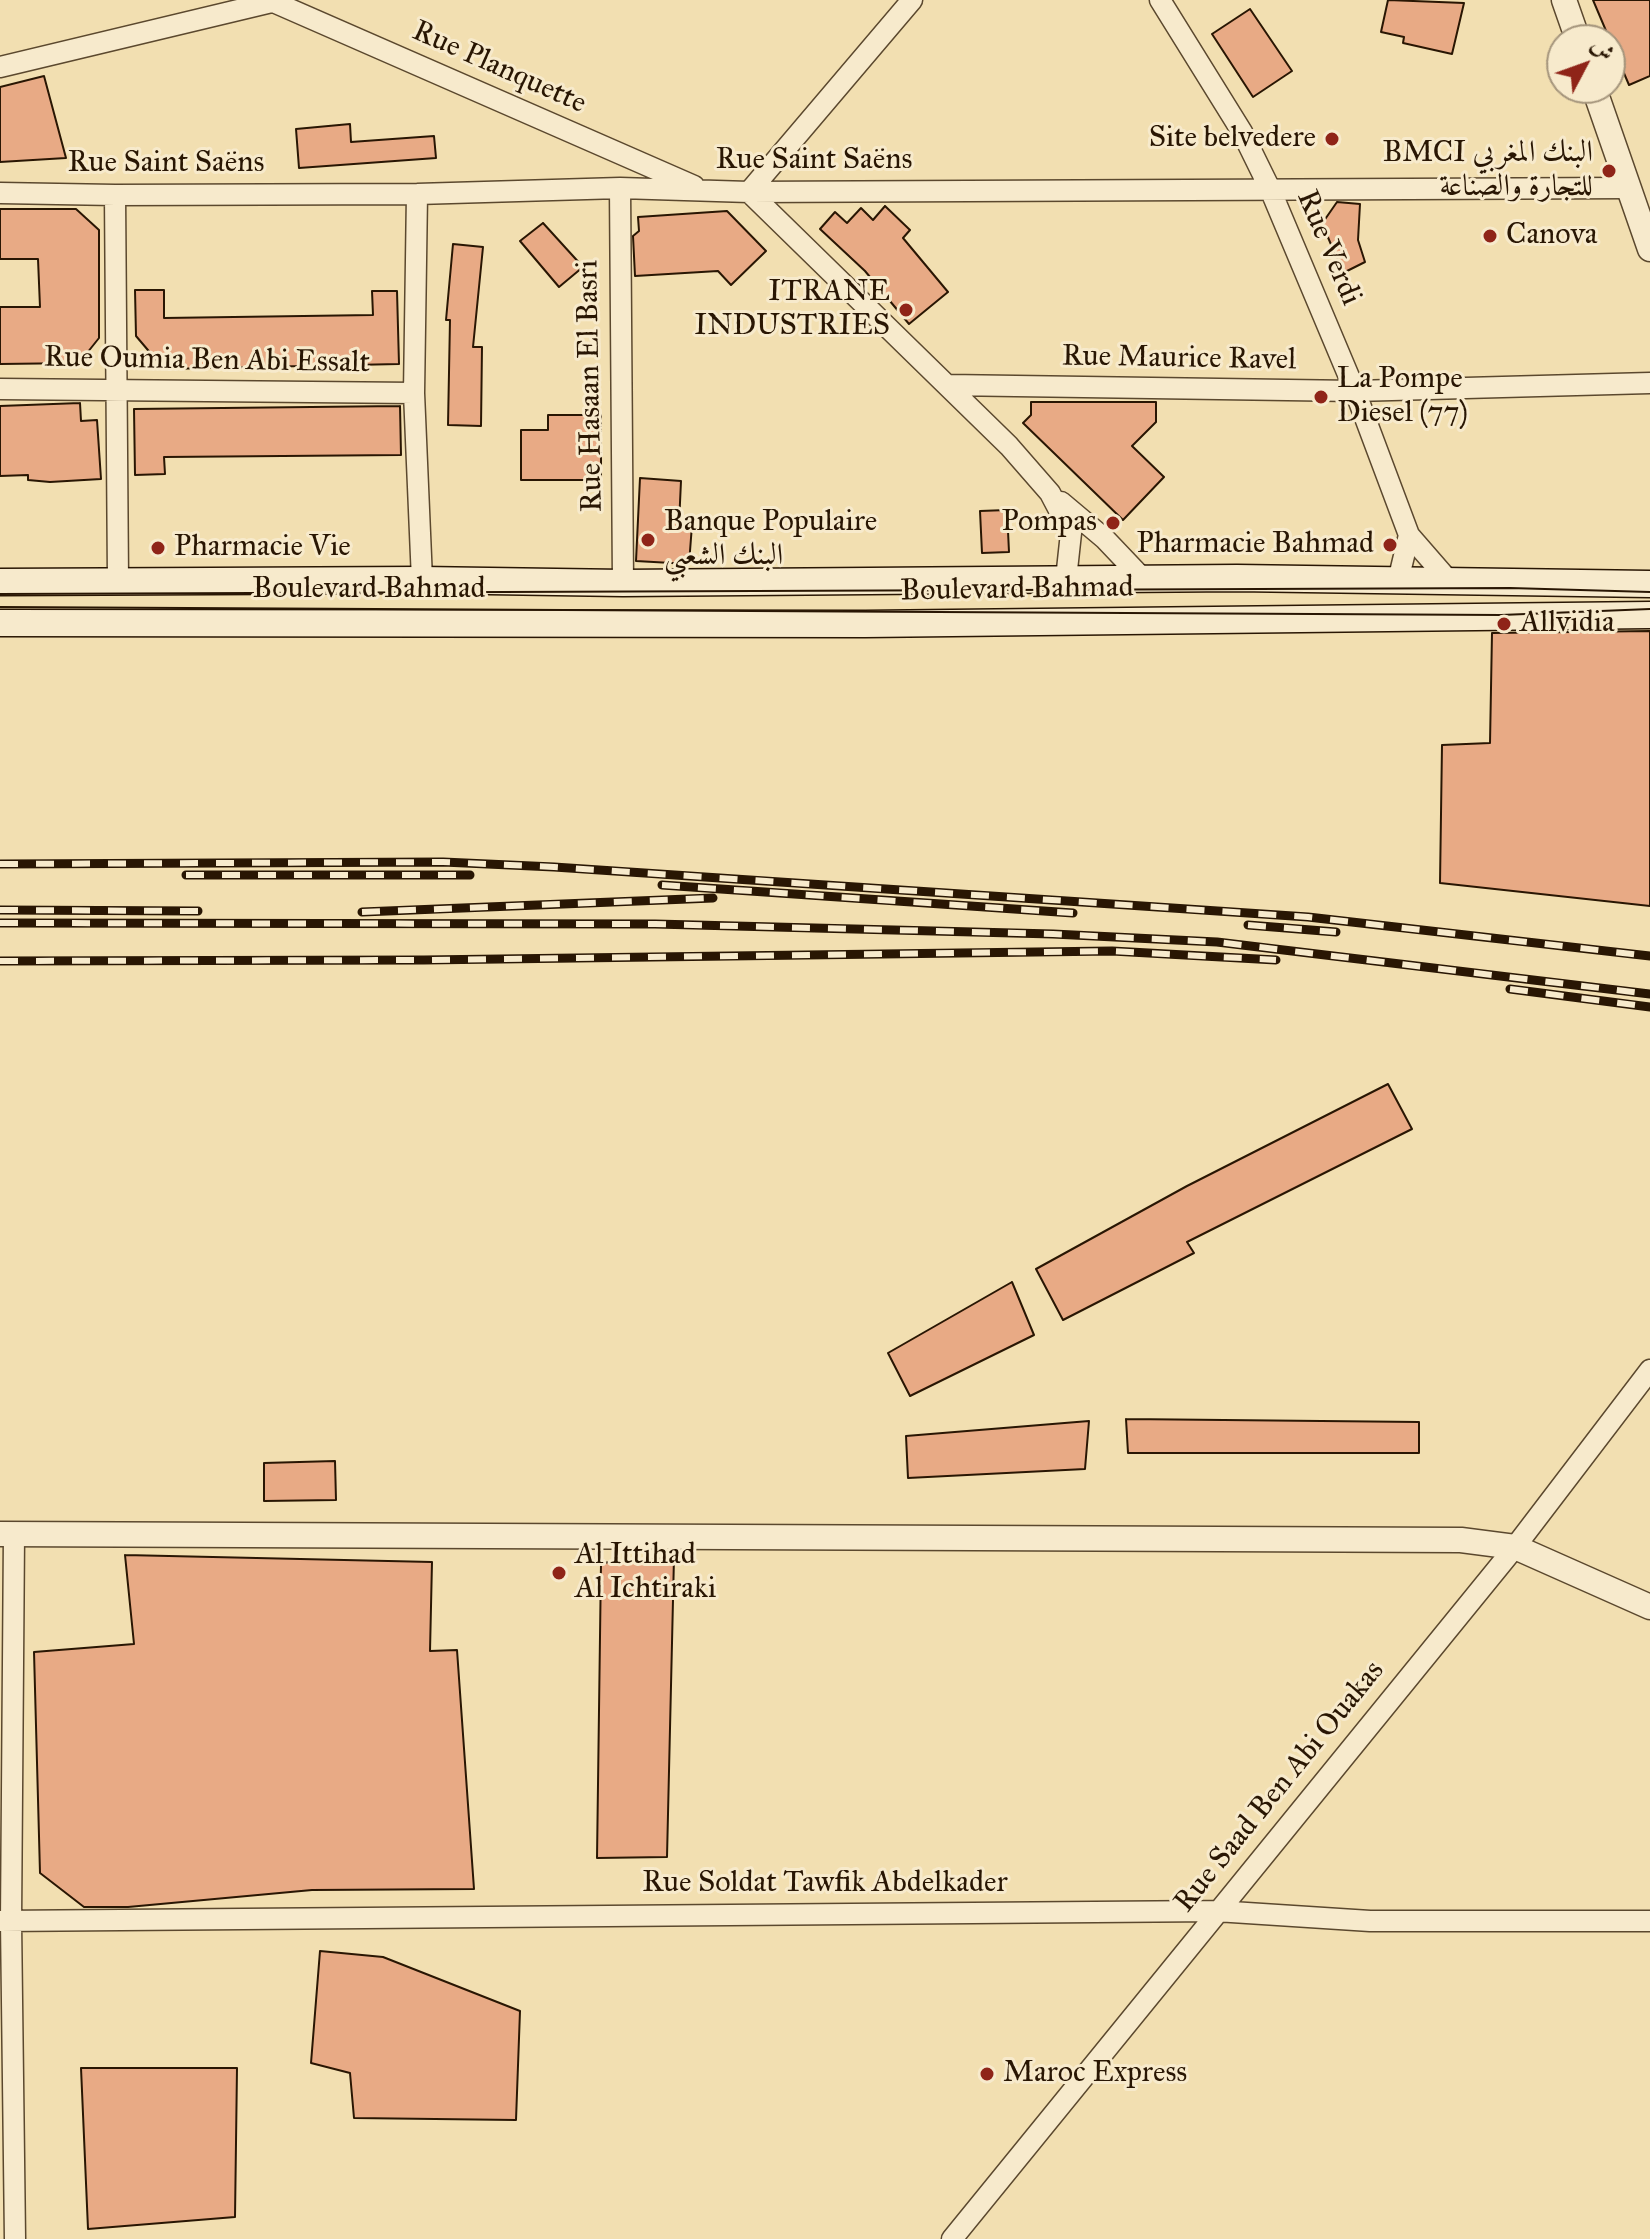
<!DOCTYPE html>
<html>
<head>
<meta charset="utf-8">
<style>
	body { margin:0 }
	#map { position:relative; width:1650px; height:2239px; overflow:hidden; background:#f2dfb1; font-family:"IM FELL Great Primer",Amiri,serif }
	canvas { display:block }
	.north { position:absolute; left:1546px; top:24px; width:80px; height:80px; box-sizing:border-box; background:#f7eacc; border:2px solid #a5957c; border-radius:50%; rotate:49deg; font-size:22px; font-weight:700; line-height:32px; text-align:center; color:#291603 }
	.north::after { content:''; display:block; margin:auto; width:28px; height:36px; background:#8f2418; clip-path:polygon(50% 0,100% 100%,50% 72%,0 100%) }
</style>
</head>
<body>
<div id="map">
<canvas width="1650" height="2239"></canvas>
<div class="north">ش</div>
</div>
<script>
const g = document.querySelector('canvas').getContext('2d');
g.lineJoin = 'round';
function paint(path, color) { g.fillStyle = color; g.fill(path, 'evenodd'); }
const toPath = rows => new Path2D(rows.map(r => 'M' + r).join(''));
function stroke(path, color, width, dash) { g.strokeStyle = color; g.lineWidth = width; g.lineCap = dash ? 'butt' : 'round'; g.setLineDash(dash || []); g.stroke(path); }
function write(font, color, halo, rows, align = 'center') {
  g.font = font + ' "IM FELL Great Primer",Amiri,serif'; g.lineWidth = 6; g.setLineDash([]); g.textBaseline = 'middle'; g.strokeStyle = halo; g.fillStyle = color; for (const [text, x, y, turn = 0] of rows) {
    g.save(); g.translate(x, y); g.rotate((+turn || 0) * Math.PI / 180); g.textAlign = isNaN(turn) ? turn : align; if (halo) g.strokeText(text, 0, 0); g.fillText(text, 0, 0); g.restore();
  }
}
const building = toPath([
	[1388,0,1464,3,1452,54,1403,43,1404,37,1381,32,1388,0],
	[1593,0,1650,0,1650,76,1629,85,1593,0],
	[1250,9,1292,71,1253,97,1212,34,1250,9],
	[44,76,66,158,0,162,0,87,44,76],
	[350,124,351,142,434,136,436,158,299,168,296,129,350,124],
	[1337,202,1360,204,1358,240,1365,262,1343,273,1327,235,1319,228,1337,202],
	[885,206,910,230,903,238,948,292,909,324,865,271,820,229,835,212,847,223,861,208,873,220,885,206],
	[0,209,76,209,99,230,99,338,79,363,0,364,0,307,40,307,38,259,0,259,0,209],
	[727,211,766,251,731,285,718,271,635,276,633,236,639,231,638,217,727,211],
	[543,223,583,267,559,287,520,241,543,223],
	[453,244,483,247,473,347,482,347,481,426,448,425,450,320,446,320,453,244],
	[135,290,164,290,164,318,373,315,372,291,397,291,399,364,164,369,136,336,135,290],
	[1031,402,1156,402,1156,422,1132,446,1164,477,1123,520,1023,423,1031,415,1031,402],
	[80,403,81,421,97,420,101,479,50,482,28,480,28,475,0,476,0,406,80,403],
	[400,406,401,455,164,457,165,474,135,475,134,409,400,406],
	[548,415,601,415,601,480,521,480,521,430,548,430,548,415],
	[640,478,681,481,679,524,692,525,689,564,636,561,640,478],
	[1007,510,1009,552,982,553,980,511,1007,510],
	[1650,631,1650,906,1440,883,1442,745,1490,743,1492,633,1650,631],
	[1388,1084,1412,1129,1187,1242,1194,1253,1063,1320,1036,1269,1187,1186,1388,1084],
	[1012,1282,1034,1335,910,1396,888,1353,1012,1282],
	[1126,1419,1419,1422,1419,1453,1128,1453,1126,1419],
	[1089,1421,1085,1469,908,1478,906,1436,1089,1421],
	[335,1461,336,1500,264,1501,264,1463,335,1461],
	[125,1555,432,1562,430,1651,457,1650,474,1889,312,1890,128,1907,84,1907,40,1873,34,1652,134,1644,125,1555],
	[674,1557,667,1857,597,1858,601,1563,674,1557],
	[320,1951,383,1957,520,2011,516,2120,354,2118,350,2073,311,2063,320,1951],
	[81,2068,237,2068,235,2217,88,2229,81,2068]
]);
paint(building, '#e8aa85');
stroke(building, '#291603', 2);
const minor = toPath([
	[269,0,694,186],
	[1160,0,1242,132,1270,189,1355,391,1409,535,1449,581],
	[0,67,280,0],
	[620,188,623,583],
	[749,192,1009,446,1050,493,1071,533,1066,579],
	[749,192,912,0],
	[0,193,115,195,417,194,620,188,749,192,1628,188],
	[417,194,414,393,422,580],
	[115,195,118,580],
	[948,385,1355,391,1650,383],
	[0,389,414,393],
	[1061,502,1105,539,1143,579],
	[1398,581,1409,535],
	[14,1534,11,1921,15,2239],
	[0,1921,1216,1911,1370,1921,1650,1921],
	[952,2239,1515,1547,1650,1370]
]);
const tertiary = toPath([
	[1564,0,1578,40],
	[1594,88,1650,249],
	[0,1534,1461,1540,1515,1547,1650,1607]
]);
const secondary = toPath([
	[0,582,422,580,623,583,1237,578,1650,584],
	[0,623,865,624,1650,615]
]);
stroke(minor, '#5b482e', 23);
stroke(tertiary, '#5b482e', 27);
stroke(secondary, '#291603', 29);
stroke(minor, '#f7eacc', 20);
stroke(tertiary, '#f7eacc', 24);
stroke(secondary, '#f7eacc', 26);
stroke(toPath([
	[0,594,1510,588,1650,592],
	[0,607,1501,615,1650,609]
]), '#291603', 2);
const rail = toPath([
	[0,864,443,862,554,867,1308,917,1650,956],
	[186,875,470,875],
	[662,885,1073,913],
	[0,910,198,911],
	[362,912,713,898],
	[0,923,655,924,1053,934,1217,942,1650,994],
	[1248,925,1336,932],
	[0,961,424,960,1112,951,1276,960],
	[1510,989,1650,1007]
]);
stroke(rail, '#291603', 9);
stroke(rail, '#f7eacc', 6, [18]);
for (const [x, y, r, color] of [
	[1332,139,8,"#8f2418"],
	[1609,171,8,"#8f2418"],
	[1490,236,8,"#8f2418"],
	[906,310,8,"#8f2418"],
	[1321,397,8,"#8f2418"],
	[1113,523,8,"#8f2418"],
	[648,540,8,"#8f2418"],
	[1390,545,8,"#8f2418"],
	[158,548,8,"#8f2418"],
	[1504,624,8,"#8f2418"],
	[559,1573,8,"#8f2418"],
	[987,2074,8,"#8f2418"]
]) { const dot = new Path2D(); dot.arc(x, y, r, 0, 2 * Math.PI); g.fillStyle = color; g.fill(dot); stroke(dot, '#f7eacc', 3); }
write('30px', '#291603', '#f7eacc', [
	["Rue Planquette",499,68,24],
	["Rue Saint Saëns",814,161],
	["Rue Saint Saëns",166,164],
	["Rue Verdi",1328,248,67],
	["Rue Maurice Ravel",1179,359,1],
	["Rue Oumia Ben Abi Essalt",207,361,1],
	["Rue Hasaan El Basri",591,386,-91],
	["Boulevard Bahmad",369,590],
	["Boulevard Bahmad",1017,590,-1],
	["Rue Saad Ben Abi Ouakas",1280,1787,-51],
	["Rue Soldat Tawfik Abdelkader",825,1884]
]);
write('30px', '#291603', '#f7eacc', [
	["Site belvedere",1316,139,"right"],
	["BMCI البنك المغربي",1593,154,"right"],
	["للتجارة والصناعة",1593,188,"right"],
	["Canova",1506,236],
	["ITRANE",890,293,"right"],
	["INDUSTRIES",890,327,"right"],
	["La Pompe",1337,380],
	["Diesel (77)",1337,414],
	["Banque Populaire",664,523],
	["البنك الشعبي",664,557],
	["Pompas",1097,523,"right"],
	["Pharmacie Bahmad",1374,545,"right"],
	["Pharmacie Vie",174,548],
	["Allvidia",1520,624],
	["Al Ittihad",575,1556],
	["Al Ichtiraki",575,1590],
	["Maroc Express",1003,2074]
], 'left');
</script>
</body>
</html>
